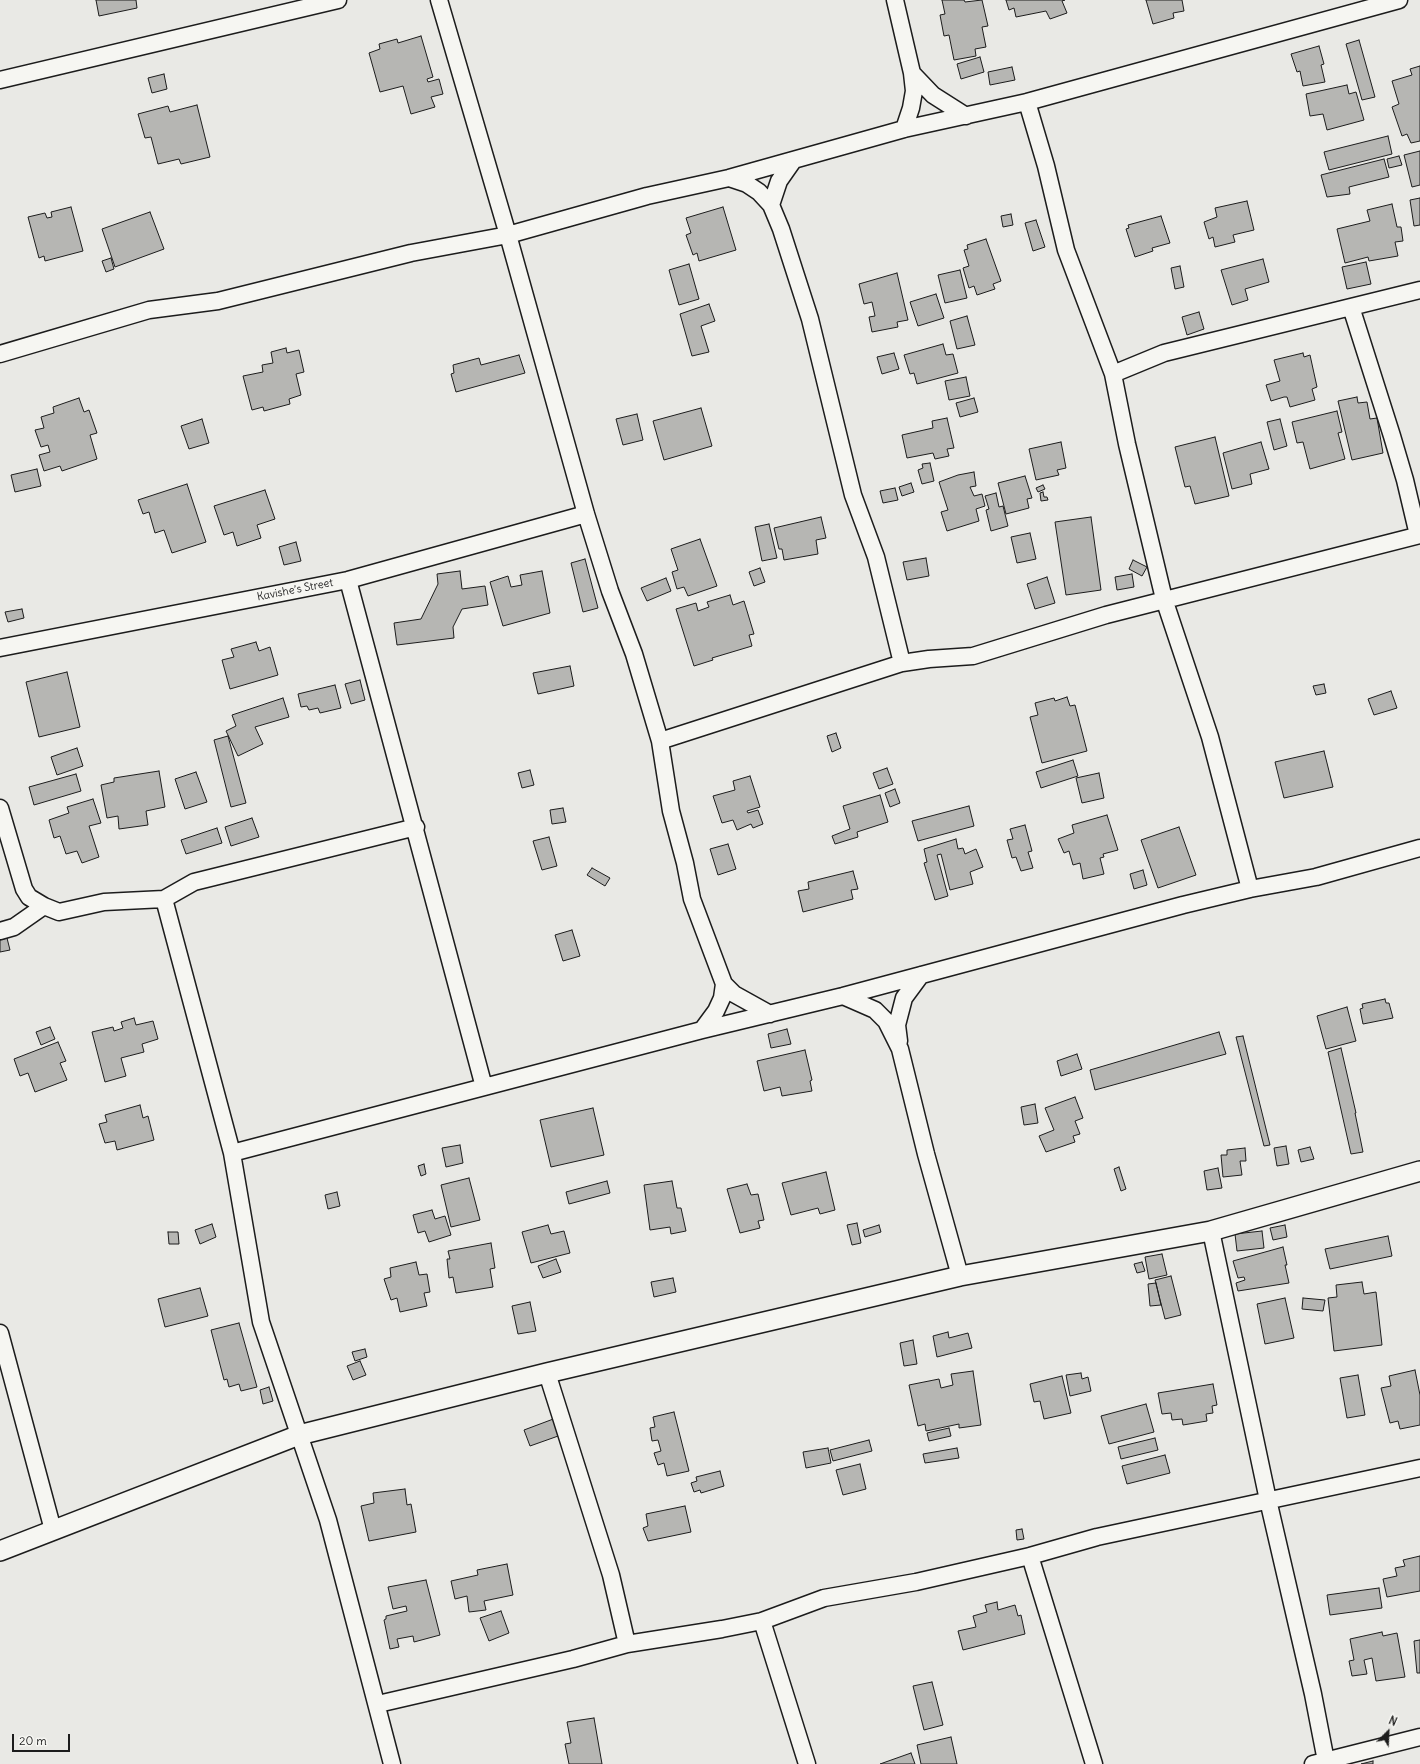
<!DOCTYPE html>
<html>
<head>
<meta charset="utf-8">
<style>
	body { margin:0 }
	#map { position:relative; width:1420px; height:1764px; overflow:hidden; background:#e9e9e5; font-family:Delius,sans-serif }
	canvas { display:block }
	.north { position:absolute; left:1368px; top:1712px; width:40px; height:40px; -webkit-text-stroke:3px #f6f6f2; paint-order:stroke; rotate:24deg; font-size:11px; font-weight:700; line-height:16px; text-align:center; color:#1c1c1c }
	.north::after { content:''; display:block; margin:auto; width:14px; height:18px; background:#1c1c1c; clip-path:polygon(50% 0,100% 100%,50% 72%,0 100%) }
	.scale { position:absolute; left:12px; top:1734px; width:58px; height:18px; box-sizing:border-box; border:2px solid #1c1c1c; border-top:0; padding-left:5px; font-size:12px; line-height:14px; white-space:nowrap; color:#1c1c1c; -webkit-text-stroke:3px #f6f6f2; paint-order:stroke }
</style>
</head>
<body>
<div id="map">
<canvas width="1420" height="1764"></canvas>
<div class="north">N</div>
<div class="scale">20 m</div>
</div>
<script>
const g = document.querySelector('canvas').getContext('2d');
g.lineJoin = 'round';
function paint(path, color) { g.fillStyle = color; g.fill(path, 'evenodd'); }
const toPath = rows => new Path2D(rows.map(r => 'M' + r).join(''));
function stroke(path, color, width, dash) { g.strokeStyle = color; g.lineWidth = width; g.lineCap = dash ? 'butt' : 'round'; g.setLineDash(dash || []); g.stroke(path); }
function write(font, color, halo, rows, align = 'center') {
  g.font = font + ' Delius,sans-serif'; g.lineWidth = 3.5; g.setLineDash([]); g.textBaseline = 'middle'; g.strokeStyle = halo; g.fillStyle = color; for (const [text, x, y, turn = 0] of rows) {
    g.save(); g.translate(x, y); g.rotate((+turn || 0) * Math.PI / 180); g.textAlign = isNaN(turn) ? turn : align; if (halo) g.strokeText(text, 0, 0); g.fillText(text, 0, 0); g.restore();
  }
}
const building = toPath([
	[96,0,136,0,137,8,99,16,96,0],
	[942,0,964,0,965,2,982,0,988,26,982,27,986,47,975,49,976,56,954,60,949,35,944,36,940,15,945,14,942,0],
	[1006,0,1065,0,1062,1,1067,13,1050,19,1046,11,1016,17,1014,8,1009,10,1006,0],
	[1146,0,1182,0,1184,11,1173,13,1174,18,1153,24,1146,0],
	[421,36,433,77,427,79,428,82,439,79,443,94,431,97,435,107,411,114,403,86,380,92,369,53,380,49,379,44,397,39,398,43,421,36],
	[1359,40,1375,97,1362,100,1346,44,1359,40],
	[1319,46,1324,64,1321,65,1325,82,1303,86,1300,71,1297,72,1291,54,1319,46],
	[980,57,984,72,961,79,957,64,980,57],
	[1420,66,1420,141,1411,143,1407,134,1402,136,1392,107,1399,104,1392,81,1412,75,1410,69,1420,66],
	[1012,67,1015,80,990,85,988,72,1012,67],
	[164,74,167,89,152,93,148,78,164,74],
	[1347,85,1349,94,1356,92,1364,120,1327,130,1323,114,1310,116,1306,94,1347,85],
	[197,105,210,157,181,164,179,159,158,164,151,137,145,138,138,114,168,106,170,112,197,105],
	[1388,136,1392,154,1329,170,1324,152,1388,136],
	[1420,151,1420,185,1412,187,1404,155,1420,151],
	[1399,156,1402,165,1389,168,1387,159,1399,156],
	[1384,159,1389,177,1349,187,1350,194,1327,197,1321,175,1384,159],
	[1420,198,1420,225,1414,226,1410,200,1420,198],
	[1247,201,1254,230,1233,235,1235,242,1215,247,1213,237,1209,239,1204,222,1217,217,1215,208,1247,201],
	[1392,204,1397,227,1401,227,1403,241,1395,242,1398,256,1369,261,1368,257,1345,263,1337,229,1370,221,1367,210,1392,204],
	[71,207,83,251,45,261,44,256,39,258,28,217,45,213,47,218,52,217,51,212,71,207],
	[723,207,736,250,699,261,697,253,693,255,686,235,691,233,686,218,723,207],
	[150,212,164,249,115,267,102,229,150,212],
	[1011,214,1013,225,1003,227,1001,216,1011,214],
	[1161,216,1170,243,1152,248,1153,251,1135,257,1126,229,1129,228,1128,225,1161,216],
	[1036,220,1045,247,1033,251,1025,223,1036,220],
	[986,239,1001,281,993,284,995,289,977,295,974,286,969,288,963,268,969,266,964,250,968,249,967,245,986,239],
	[111,258,114,269,106,272,102,261,111,258],
	[1263,259,1269,282,1245,289,1248,300,1232,305,1221,270,1263,259],
	[1366,262,1371,284,1347,289,1342,267,1366,262],
	[689,264,699,299,679,305,669,270,689,264],
	[1180,266,1184,287,1175,289,1171,268,1180,266],
	[960,270,967,298,945,303,938,275,960,270],
	[897,273,908,320,897,322,898,327,872,332,869,317,875,316,872,302,864,304,859,284,897,273],
	[936,294,944,318,918,326,910,302,936,294],
	[709,304,715,321,701,326,709,352,692,356,680,314,709,304],
	[1199,312,1204,329,1187,335,1182,317,1199,312],
	[967,316,975,345,957,349,950,321,967,316],
	[943,344,946,355,953,354,958,373,917,384,914,373,910,374,904,355,943,344],
	[286,348,287,353,299,350,304,372,296,374,301,395,289,399,290,404,264,411,263,407,252,410,243,376,263,372,262,365,273,363,271,352,286,348],
	[894,353,899,369,882,374,877,357,894,353],
	[1303,353,1304,357,1310,355,1317,387,1312,389,1315,400,1290,407,1287,397,1284,397,1271,401,1266,385,1280,381,1274,360,1303,353],
	[519,355,525,373,456,392,451,374,454,373,453,365,479,358,481,365,519,355],
	[966,377,970,396,949,400,945,381,966,377],
	[1357,397,1358,403,1367,402,1370,419,1377,418,1383,453,1352,460,1338,401,1357,397],
	[79,398,84,412,89,410,97,433,90,435,97,459,62,471,60,466,44,471,39,455,50,452,48,445,41,447,35,430,44,428,41,417,54,413,53,407,79,398],
	[974,398,978,412,960,417,956,403,974,398],
	[701,408,712,446,664,460,653,421,701,408],
	[1337,411,1342,432,1338,433,1345,459,1310,469,1303,442,1297,443,1292,422,1337,411],
	[637,414,643,440,623,445,616,419,637,414],
	[947,418,954,448,947,449,949,456,935,459,933,453,907,458,902,435,933,428,932,421,947,418],
	[202,419,209,443,189,449,181,426,202,419],
	[1280,419,1287,446,1274,450,1267,422,1280,419],
	[1215,437,1229,496,1195,504,1190,486,1185,487,1175,447,1215,437],
	[1061,442,1066,468,1057,470,1059,475,1036,480,1029,449,1061,442],
	[1261,442,1269,469,1250,474,1252,484,1232,489,1223,453,1261,442],
	[930,463,934,481,922,484,918,470,923,468,922,464,930,463],
	[37,469,41,486,15,492,11,475,37,469],
	[974,472,976,486,970,487,974,496,982,494,985,506,976,509,979,521,947,531,941,512,948,510,939,482,958,475,974,472],
	[1025,476,1032,498,1027,499,1029,508,1006,514,998,483,1025,476],
	[911,483,914,492,902,496,899,487,911,483],
	[187,484,206,542,172,553,164,530,155,533,149,512,143,514,138,500,187,484],
	[1043,485,1045,489,1038,492,1036,488,1043,485],
	[895,488,898,500,883,503,880,491,895,488],
	[265,490,275,519,257,525,261,538,237,546,233,532,224,535,214,506,265,490],
	[1043,492,1044,497,1047,497,1048,500,1041,501,1040,493,1043,492],
	[996,493,999,507,1003,506,1008,526,991,531,986,510,989,509,985,496,996,493],
	[821,517,826,538,816,540,818,554,784,560,782,549,779,549,774,528,821,517],
	[1091,517,1101,590,1066,595,1055,522,1091,517],
	[769,524,777,558,762,561,755,527,769,524],
	[1030,533,1036,559,1017,563,1011,537,1030,533],
	[700,539,717,586,688,596,684,587,677,589,672,572,678,570,671,549,700,539],
	[296,542,301,561,284,565,279,547,296,542],
	[926,558,929,576,907,580,903,562,926,558],
	[585,559,598,608,583,612,571,563,585,559],
	[1133,560,1147,567,1142,576,1129,569,1133,560],
	[760,568,765,582,754,586,749,572,760,568],
	[460,571,462,589,485,586,488,605,462,609,453,627,454,638,397,645,394,623,421,619,438,584,437,574,460,571],
	[542,571,550,613,503,626,490,582,508,576,511,587,522,585,520,575,542,571],
	[1132,574,1134,587,1117,590,1115,577,1132,574],
	[1047,577,1055,603,1035,609,1027,584,1047,577],
	[666,578,671,591,647,601,641,588,666,578],
	[730,595,733,605,744,601,754,634,749,635,752,646,712,658,713,660,694,666,676,609,696,603,698,611,709,607,707,602,730,595],
	[22,609,24,618,8,622,5,612,22,609],
	[256,642,259,651,270,647,278,675,230,689,222,660,234,657,231,649,256,642],
	[570,666,574,686,538,694,533,673,570,666],
	[67,672,80,727,39,737,26,682,67,672],
	[360,680,365,700,351,704,345,684,360,680],
	[1324,684,1326,693,1316,695,1313,686,1324,684],
	[335,685,341,708,320,713,318,708,309,710,307,706,301,707,298,694,335,685],
	[1391,691,1397,708,1374,715,1368,699,1391,691],
	[1067,697,1070,706,1075,705,1087,751,1042,763,1030,717,1038,715,1035,703,1054,698,1055,701,1067,697],
	[283,698,289,717,255,727,263,744,238,756,226,731,236,726,232,715,283,698],
	[836,733,841,748,832,752,827,736,836,733],
	[228,736,246,803,231,807,214,740,228,736],
	[77,748,83,766,57,775,51,757,77,748],
	[1324,751,1333,787,1284,798,1275,762,1324,751],
	[1073,760,1078,776,1041,788,1036,772,1073,760],
	[887,768,893,784,879,789,873,773,887,768],
	[530,770,534,785,522,788,518,773,530,770],
	[159,771,165,807,146,811,148,825,119,829,118,816,107,818,101,785,114,782,114,778,159,771],
	[196,772,207,802,185,809,175,779,196,772],
	[1099,773,1104,798,1082,803,1076,778,1099,773],
	[76,774,81,791,34,805,29,787,76,774],
	[750,776,760,807,747,811,748,813,758,810,763,824,753,828,751,824,737,830,733,820,722,823,713,796,735,790,733,781,750,776],
	[895,789,900,803,890,807,885,793,895,789],
	[880,795,888,822,857,832,858,837,835,844,832,836,850,829,843,806,880,795],
	[93,799,101,823,89,826,99,857,82,863,77,851,66,854,60,836,54,838,49,820,69,813,67,807,93,799],
	[969,806,974,826,918,841,912,821,969,806],
	[563,808,566,822,552,824,550,810,563,808],
	[1107,815,1118,850,1103,854,1104,857,1100,858,1104,874,1083,879,1080,863,1073,865,1069,851,1064,853,1058,839,1074,833,1072,825,1107,815],
	[252,818,259,837,231,846,225,827,252,818],
	[1025,825,1032,851,1028,852,1033,868,1021,871,1016,857,1012,858,1007,840,1013,839,1010,829,1025,825],
	[1179,827,1196,875,1158,888,1141,840,1179,827],
	[217,828,222,843,186,854,181,840,217,828],
	[549,837,557,866,542,870,533,841,549,837],
	[956,839,958,849,963,848,965,854,976,849,983,867,970,872,973,884,950,890,941,854,937,855,948,896,935,900,924,863,927,862,924,849,956,839],
	[728,844,736,869,718,875,710,849,728,844],
	[592,868,610,878,605,886,587,875,592,868],
	[1143,870,1147,885,1134,889,1130,874,1143,870],
	[853,871,858,889,851,890,853,899,803,912,798,891,809,889,808,882,853,871],
	[572,930,580,956,563,961,555,935,572,930],
	[7,938,10,950,0,952,0,940,7,938],
	[1385,999,1386,1003,1389,1003,1393,1018,1363,1024,1360,1009,1363,1008,1362,1004,1385,999],
	[1347,1007,1356,1041,1326,1049,1317,1016,1347,1007],
	[134,1018,136,1025,153,1021,158,1039,142,1044,144,1052,121,1058,126,1076,105,1082,92,1032,113,1027,114,1031,123,1028,121,1022,134,1018],
	[50,1027,55,1039,41,1045,36,1032,50,1027],
	[787,1029,791,1044,771,1048,768,1034,787,1029],
	[1219,1032,1226,1054,1095,1090,1090,1070,1219,1032],
	[1243,1036,1270,1145,1264,1146,1236,1037,1243,1036],
	[58,1042,66,1061,60,1063,67,1080,35,1092,28,1073,20,1076,14,1059,58,1042],
	[1341,1048,1356,1113,1355,1113,1363,1152,1351,1154,1328,1052,1341,1048],
	[805,1050,812,1080,810,1081,812,1091,782,1096,780,1087,764,1091,757,1061,805,1050],
	[1077,1054,1082,1069,1061,1076,1057,1061,1077,1054],
	[1075,1097,1083,1118,1075,1121,1080,1134,1073,1136,1075,1142,1046,1152,1039,1136,1054,1130,1045,1108,1075,1097],
	[1035,1104,1038,1123,1024,1125,1021,1107,1035,1104],
	[140,1105,143,1118,148,1116,154,1140,117,1150,115,1141,105,1143,99,1124,107,1122,105,1115,140,1105],
	[593,1108,604,1155,551,1167,540,1120,593,1108],
	[460,1145,463,1163,446,1167,442,1148,460,1145],
	[1286,1146,1289,1164,1277,1166,1274,1148,1286,1146],
	[1310,1147,1314,1159,1301,1162,1298,1150,1310,1147],
	[1245,1148,1246,1161,1240,1161,1242,1175,1223,1177,1221,1155,1227,1155,1227,1150,1245,1148],
	[424,1164,426,1174,421,1176,418,1166,424,1164],
	[1119,1167,1126,1189,1121,1191,1114,1169,1119,1167],
	[1218,1168,1222,1188,1207,1190,1204,1171,1218,1168],
	[826,1172,835,1210,820,1214,818,1208,791,1215,782,1183,826,1172],
	[469,1178,480,1220,451,1227,441,1185,469,1178],
	[607,1181,610,1193,569,1204,566,1192,607,1181],
	[672,1181,677,1208,681,1208,686,1231,671,1234,670,1227,650,1230,644,1185,672,1181],
	[747,1184,751,1195,758,1194,764,1220,758,1221,760,1228,740,1233,727,1189,747,1184],
	[337,1192,340,1206,328,1209,325,1195,337,1192],
	[432,1210,435,1219,445,1216,451,1235,429,1242,425,1231,418,1233,413,1215,432,1210],
	[857,1223,861,1243,852,1245,847,1225,857,1223],
	[212,1224,216,1237,200,1244,195,1230,212,1224],
	[548,1225,551,1234,564,1231,570,1253,531,1263,522,1232,548,1225],
	[879,1225,881,1232,865,1237,863,1230,879,1225],
	[1285,1225,1287,1237,1273,1240,1270,1228,1285,1225],
	[1262,1231,1264,1248,1237,1251,1235,1234,1262,1231],
	[168,1232,178,1232,179,1244,169,1244,168,1232],
	[1388,1236,1392,1256,1330,1269,1325,1249,1388,1236],
	[491,1243,495,1268,490,1269,493,1287,456,1293,453,1277,449,1278,447,1259,450,1259,448,1251,491,1243],
	[1283,1247,1287,1265,1285,1265,1289,1283,1238,1291,1236,1283,1245,1280,1244,1277,1238,1278,1233,1261,1283,1247],
	[1162,1254,1167,1275,1149,1279,1145,1257,1162,1254],
	[556,1259,561,1272,543,1278,538,1266,556,1259],
	[416,1262,419,1275,427,1274,430,1292,424,1293,427,1306,400,1312,397,1298,391,1300,384,1279,391,1277,390,1268,416,1262],
	[1142,1262,1145,1271,1137,1273,1134,1264,1142,1262],
	[1171,1276,1181,1315,1165,1319,1155,1280,1171,1276],
	[673,1278,676,1292,654,1297,651,1282,673,1278],
	[1362,1282,1364,1294,1376,1292,1382,1345,1334,1351,1328,1298,1337,1297,1336,1285,1362,1282],
	[1156,1283,1161,1305,1150,1306,1148,1284,1156,1283],
	[200,1288,208,1316,165,1327,158,1299,200,1288],
	[1285,1298,1294,1338,1265,1344,1257,1304,1285,1298],
	[1303,1298,1325,1300,1323,1311,1302,1309,1303,1298],
	[530,1302,536,1331,518,1334,512,1306,530,1302],
	[239,1323,257,1387,241,1391,239,1384,229,1387,227,1379,224,1380,211,1330,239,1323],
	[948,1332,949,1338,968,1333,972,1348,937,1357,933,1336,948,1332],
	[913,1340,917,1364,904,1366,900,1343,913,1340],
	[365,1349,367,1357,355,1361,352,1352,365,1349],
	[360,1361,366,1375,353,1380,347,1366,360,1361],
	[1415,1370,1420,1395,1420,1425,1400,1429,1398,1421,1390,1423,1381,1388,1391,1386,1389,1376,1415,1370],
	[973,1371,981,1425,959,1428,959,1424,926,1431,925,1424,918,1426,909,1385,939,1379,941,1388,953,1385,951,1374,973,1371],
	[1081,1373,1082,1379,1088,1377,1091,1391,1070,1396,1066,1375,1081,1373],
	[1358,1375,1365,1415,1347,1418,1340,1378,1358,1375],
	[1062,1376,1071,1413,1044,1419,1040,1401,1034,1402,1030,1384,1062,1376],
	[1213,1384,1217,1405,1212,1406,1213,1413,1206,1414,1207,1421,1183,1425,1182,1419,1172,1420,1171,1413,1162,1414,1158,1393,1213,1384],
	[269,1387,273,1401,263,1404,260,1390,269,1387],
	[1146,1404,1154,1432,1109,1444,1101,1416,1146,1404],
	[674,1412,689,1471,667,1476,664,1463,658,1465,654,1453,661,1451,658,1440,652,1441,650,1428,655,1427,653,1417,674,1412],
	[556,1418,561,1435,530,1446,524,1430,556,1418],
	[949,1428,951,1436,929,1441,927,1433,949,1428],
	[1155,1438,1158,1450,1121,1459,1118,1447,1155,1438],
	[869,1440,872,1451,833,1461,830,1450,869,1440],
	[828,1448,831,1463,806,1468,803,1452,828,1448],
	[957,1448,959,1458,925,1463,923,1454,957,1448],
	[1165,1455,1170,1473,1127,1484,1122,1466,1165,1455],
	[860,1464,866,1489,843,1495,836,1470,860,1464],
	[720,1471,724,1486,701,1493,700,1490,694,1492,691,1483,697,1481,696,1477,720,1471],
	[405,1489,407,1505,411,1504,416,1532,369,1541,361,1506,374,1503,373,1493,405,1489],
	[685,1506,691,1532,648,1541,643,1528,648,1526,646,1514,685,1506],
	[1022,1529,1024,1539,1017,1540,1016,1530,1022,1529],
	[1420,1556,1420,1591,1387,1597,1383,1579,1397,1576,1395,1568,1405,1566,1403,1560,1420,1556],
	[507,1564,513,1595,484,1601,486,1610,469,1612,467,1596,455,1599,451,1581,478,1575,477,1570,507,1564],
	[426,1580,440,1635,414,1642,413,1636,397,1639,399,1647,390,1649,384,1620,386,1619,386,1616,407,1611,406,1606,393,1609,388,1587,426,1580],
	[1379,1588,1382,1608,1330,1615,1327,1595,1379,1588],
	[997,1602,998,1610,1015,1605,1018,1616,1021,1615,1025,1634,963,1650,958,1631,976,1627,973,1616,987,1612,985,1605,997,1602],
	[501,1611,509,1633,489,1641,480,1618,501,1611],
	[1382,1632,1383,1636,1397,1633,1405,1677,1376,1681,1372,1658,1364,1660,1367,1674,1352,1676,1349,1661,1354,1660,1350,1639,1382,1632],
	[1420,1640,1420,1673,1417,1673,1414,1641,1420,1640],
	[932,1682,943,1725,924,1730,913,1686,932,1682],
	[594,1718,602,1764,569,1764,565,1744,571,1743,567,1722,594,1718],
	[951,1737,957,1764,921,1764,917,1745,951,1737],
	[911,1753,915,1764,880,1764,911,1753],
	[1373,1761,1373,1764,1361,1764,1373,1761]
]);
paint(building, '#b6b6b3');
stroke(building, '#1c1c1c', 1);
const minor = toPath([
	[439,0,508,235,586,514,610,591,634,654,660,741,671,811,685,863,692,899,724,984,722,998,716,1011,702,1030],
	[895,0,912,73,914,91,911,108,904,129],
	[912,73,933,95,966,116],
	[0,80,338,0],
	[1027,102,1046,166,1066,250,1113,374,1127,444,1164,599,1210,737,1250,889],
	[729,178,747,184,759,192,771,205,781,229,810,319,853,495,876,557,902,663],
	[771,205,779,181,793,161],
	[1351,307,1392,436,1405,480,1418,535],
	[0,354,149,310,218,301,411,253,508,235,647,196,729,178,904,129,1027,102,1399,0],
	[1113,374,1164,353,1420,290],
	[348,580,484,1087],
	[0,648,348,580,586,514],
	[660,741,902,663,929,659,973,656,1106,615,1420,535],
	[0,808,24,889,29,897,44,906,59,912,104,902,164,899,232,1153,261,1322,328,1520,392,1764],
	[164,899,194,882,416,827],
	[0,931,14,927,44,906],
	[724,984,734,994,770,1014],
	[843,996,875,1010,886,1021,900,1049,926,1154,960,1276],
	[899,1041,897,1025,904,998,921,975],
	[232,1153,702,1030,843,996,1183,905,1250,889,1316,877,1420,848],
	[1211,1231,1268,1500,1313,1694,1326,1761],
	[0,1333,53,1530],
	[547,1373,611,1575,627,1644],
	[1030,1556,1094,1764],
	[762,1621,807,1764],
	[378,1704,573,1659,627,1644,722,1629,762,1621,824,1598,916,1582,1030,1556,1097,1537,1420,1468],
	[1313,1764,1420,1737]
]);
const tertiary = toPath([
	[0,1551,299,1435,547,1373,960,1276,1211,1231,1420,1171]
]);
stroke(minor, '#1c1c1c', 19);
stroke(tertiary, '#1c1c1c', 22);
stroke(minor, '#f6f6f2', 16);
stroke(tertiary, '#f6f6f2', 19);
write('11px', '#1c1c1c', '#f6f6f2', [
	["Kavishe’s Street",295,590,-11]
]);
</script>
</body>
</html>
